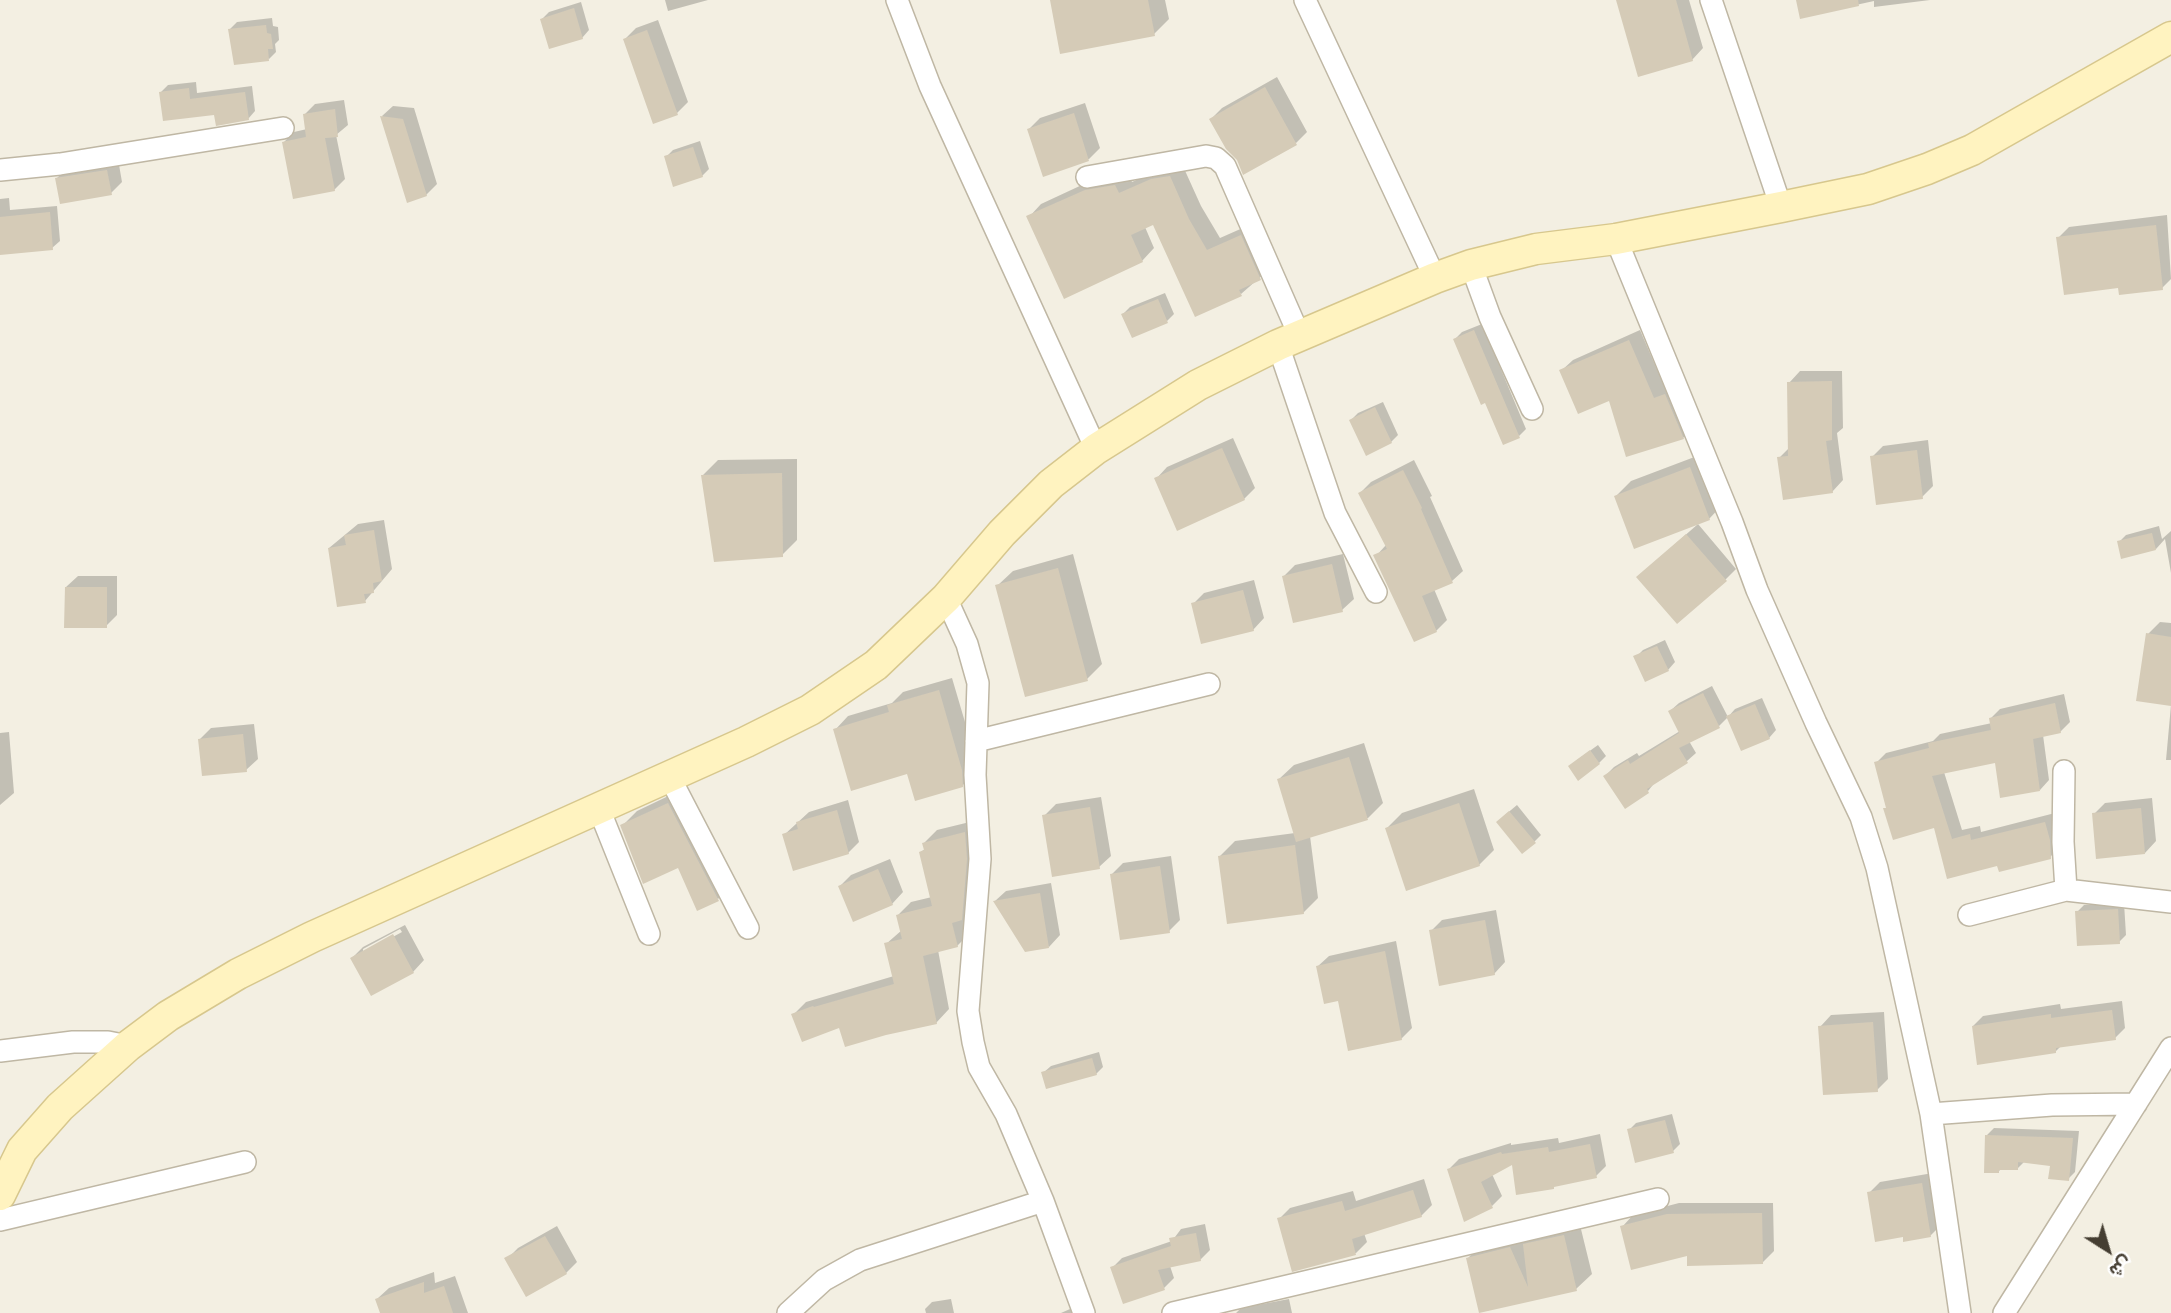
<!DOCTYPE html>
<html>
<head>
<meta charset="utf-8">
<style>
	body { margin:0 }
	#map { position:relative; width:2171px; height:1313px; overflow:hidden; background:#f3efe2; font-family:Signika,Vazirmatn,sans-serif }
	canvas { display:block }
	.north { position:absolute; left:2073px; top:1215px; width:70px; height:70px; -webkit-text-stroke:5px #fff; paint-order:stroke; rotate:143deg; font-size:19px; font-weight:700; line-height:28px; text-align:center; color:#453e32 }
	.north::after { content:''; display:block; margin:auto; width:24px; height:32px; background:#453e32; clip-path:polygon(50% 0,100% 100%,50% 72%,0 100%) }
</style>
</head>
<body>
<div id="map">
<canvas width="2171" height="1313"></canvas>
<div class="north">ش</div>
</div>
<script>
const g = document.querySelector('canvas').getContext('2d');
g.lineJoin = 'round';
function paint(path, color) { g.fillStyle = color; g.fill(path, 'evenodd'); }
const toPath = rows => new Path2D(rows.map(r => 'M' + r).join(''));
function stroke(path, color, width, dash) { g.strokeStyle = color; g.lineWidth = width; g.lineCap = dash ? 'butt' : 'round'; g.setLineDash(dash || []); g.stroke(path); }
paint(toPath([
	[665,0,708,0,668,11],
	[1051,0,1165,0,1169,19,1154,34],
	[1621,0,1689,0,1703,48,1692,60],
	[1797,0,1930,0,1874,7,1874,1,1801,17],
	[581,2,589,30,582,38,542,19,549,12],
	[272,18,273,26,278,27,279,40,275,44,276,52,269,59,230,29,237,22],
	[658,20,688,102,677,113,625,39,636,28],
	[1277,77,1307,132,1296,143,1211,119,1222,108],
	[196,82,197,93,252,86,255,111,248,119,216,113,161,92,168,85],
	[344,100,348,125,336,135,345,179,334,190,284,142,294,132,307,129,305,114,315,104],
	[1085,103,1100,148,1089,159,1044,174,1029,129,1040,118],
	[393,106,414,108,437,184,426,195,382,116],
	[700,141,709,169,702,176,666,157,673,150],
	[118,159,122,182,111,193,57,178,68,167],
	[1182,164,1201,206,1220,238,1254,223,1273,266,1241,294,1154,223,1145,227,1154,248,1142,261,1029,217,1041,204,1099,177,1128,173,1132,182,1165,167],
	[9,198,10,210,57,206,60,241,52,248,0,254,0,199],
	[2167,215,2171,279,2162,288,2058,238,2069,227],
	[1165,293,1174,314,1167,321,1123,314,1130,307],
	[1482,324,1526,429,1519,436,1455,339,1462,332],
	[1640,330,1665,388,1677,384,1694,426,1683,438,1561,371,1573,360],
	[1800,371,1842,371,1843,428,1837,433,1843,480,1832,492,1779,458,1789,448,1789,383],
	[1383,402,1398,435,1391,442,1351,420,1358,413],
	[1233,438,1255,488,1244,499,1156,479,1167,467],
	[1928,440,1933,486,1922,497,1872,457,1883,446],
	[1705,453,1724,503,1709,519,1616,496,1631,481],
	[797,459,797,540,782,555,703,475,718,460],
	[1414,460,1432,496,1430,497,1463,571,1452,581,1434,589,1447,620,1436,631,1415,640,1376,556,1386,545,1360,493,1371,482],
	[384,520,392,569,365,601,329,548,358,524],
	[1698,524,1736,569,1725,580,1650,566],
	[2159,526,2162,539,2171,531,2171,573,2165,539,2156,549,2119,542,2126,535],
	[1073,554,1102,664,1087,679,997,586,1013,571],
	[1343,554,1354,599,1342,610,1284,576,1295,565],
	[78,576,117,576,117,615,106,626,66,587],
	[1254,580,1264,618,1253,630,1193,604,1204,593],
	[2160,622,2171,623,2171,760,2166,760,2171,705,2148,634],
	[1665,640,1675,662,1668,670,1636,657,1643,650],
	[952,678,975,756,975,772,962,786,909,772,835,730,848,716,892,703,903,692],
	[1712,686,1728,717,1735,709,1762,698,1776,730,1769,738,1728,717,1719,726,1689,741,1696,753,1687,761,1656,781,1648,791,1605,776,1614,767,1637,753,1639,756,1680,731,1670,711,1679,703],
	[2064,694,2070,722,2060,732,2043,735,2049,780,2040,790,1996,761,1944,772,1962,830,1980,826,1981,832,2055,813,2060,847,2050,857,1998,864,1948,877,1935,825,1885,809,1887,807,1876,763,1886,753,1933,741,1940,734,1992,723,1991,718,2000,709],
	[254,724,258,759,246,770,200,739,211,728],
	[9,732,14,793,0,805,0,733],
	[1364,743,1383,803,1368,818,1310,836,1318,898,1303,913,1220,856,1235,841,1295,833,1278,780,1294,765],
	[1598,745,1606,756,1599,763,1577,760],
	[683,789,733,884,718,899,678,866,622,826,637,811],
	[1474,789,1494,850,1479,865,1387,828,1402,813],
	[1101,797,1111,856,1099,867,1044,816,1056,804],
	[2152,798,2156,841,2145,853,2094,814,2105,803],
	[848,800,859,842,848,853,784,835,809,812],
	[1517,805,1541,835,1534,842,1505,815],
	[978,820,970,933,957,946,938,950,949,1009,936,1023,840,1025,793,1015,806,1002,894,976,886,944,902,930,898,915,911,902,932,897,921,852,926,848,924,843,937,830],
	[1171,856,1180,920,1169,931,1112,874,1123,863],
	[890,859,903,892,892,904,840,886,851,875],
	[1051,883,1060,935,1049,947,995,901,1006,891],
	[2124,903,2126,935,2119,942,2077,912,2084,905],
	[1496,910,1505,962,1494,974,1431,931,1442,920],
	[405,925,424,960,413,972,352,958,363,947],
	[400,929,402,932,363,953,363,949],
	[1396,941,1412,1028,1401,1039,1340,999,1317,967,1329,956],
	[2122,1001,2125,1028,2115,1038,2061,1046,2056,1051,1973,1026,1983,1016,2060,1004,2061,1009],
	[1884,1012,1888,1079,1877,1090,1820,1027,1831,1015],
	[1099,1052,1103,1067,1096,1074,1043,1073,1051,1066],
	[1672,1114,1680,1144,1673,1151,1629,1130,1636,1123],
	[1994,1128,2079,1131,2075,1172,2068,1179,2052,1164,2025,1161,2017,1169,2001,1169,1998,1172,1987,1135],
	[1600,1134,1606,1166,1596,1176,1513,1162,1492,1174,1502,1196,1492,1206,1449,1169,1459,1159,1511,1143,1511,1145,1558,1138,1559,1143],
	[1933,1173,1942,1224,1930,1236,1904,1235,1869,1193,1880,1182],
	[1424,1179,1432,1205,1421,1216,1364,1233,1367,1242,1356,1253,1293,1270,1279,1219,1290,1208,1353,1191,1356,1201],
	[1679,1203,1773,1203,1774,1251,1763,1262,1688,1254,1622,1227,1633,1215],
	[1579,1221,1592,1274,1576,1289,1481,1312,1468,1258,1483,1243,1526,1233,1529,1241,1540,1230],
	[1205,1224,1210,1250,1200,1260,1170,1266,1174,1278,1164,1288,1124,1302,1112,1268,1122,1258,1172,1241,1181,1229],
	[557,1226,577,1262,566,1273,507,1259,518,1248],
	[434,1272,435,1283,455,1276,468,1313,382,1313,377,1299,389,1288],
	[951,1299,954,1313,926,1313,925,1309,932,1302],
	[1289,1299,1292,1313,1236,1313,1241,1308],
	[1079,1305,1083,1313,1061,1313]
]), '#0003');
paint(toPath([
	[1050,0,1148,0,1155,36,1060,54],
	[1616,0,1676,0,1693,61,1638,77],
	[1796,0,1858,0,1859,6,1800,19],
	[574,8,583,39,549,49,540,19],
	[266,25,267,33,271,34,273,49,268,49,269,61,234,65,228,29],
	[647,30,678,115,653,124,623,39],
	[1265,87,1297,145,1243,175,1237,160,1226,149,1209,119],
	[189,88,190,99,245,92,249,120,216,126,214,115,163,121,159,92],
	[335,109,338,137,325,138,335,191,293,199,282,142,306,137,303,114],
	[1074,113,1089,161,1043,177,1027,129],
	[380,116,403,119,427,196,407,203],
	[693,147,703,177,673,187,664,156],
	[107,170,112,195,60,204,55,178],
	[1170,176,1189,219,1207,250,1241,235,1261,280,1239,290,1242,296,1195,317,1153,225,1131,235,1143,262,1064,299,1026,216,1085,190,1115,185,1119,193,1151,179],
	[50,212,53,250,0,255,0,217],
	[2156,225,2163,290,2119,295,2118,288,2064,295,2056,237],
	[1158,299,1168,323,1132,338,1121,314],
	[1474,330,1520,438,1503,445,1485,403,1481,405,1453,339],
	[1629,340,1654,398,1665,394,1684,439,1626,457,1609,401,1578,414,1559,370],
	[1832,381,1832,440,1826,441,1833,493,1783,500,1777,457,1788,456,1787,382],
	[1375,407,1392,443,1366,456,1349,420],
	[1222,448,1245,500,1177,531,1154,478],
	[1917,450,1923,499,1876,505,1870,456],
	[1690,467,1710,520,1634,549,1614,496],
	[1403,470,1422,508,1421,509,1453,583,1422,596,1437,632,1414,642,1373,555,1387,549,1358,493],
	[782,473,783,557,714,562,701,475],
	[374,530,382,581,373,583,374,593,364,594,366,603,337,607,328,548,346,545,344,535],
	[2152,533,2156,550,2121,559,2117,541],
	[1686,534,1727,581,1677,624,1636,577],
	[1332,564,1343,612,1293,623,1282,576],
	[1058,568,1088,681,1025,697,995,585],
	[65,587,107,587,107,628,64,628],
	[1243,590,1254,631,1201,644,1191,603],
	[2146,633,2171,637,2171,706,2136,701],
	[1657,646,1669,671,1645,682,1633,656],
	[939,690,962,770,963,787,915,801,907,774,851,791,833,729,889,712,887,705],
	[1703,693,1720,728,1679,748,1688,763,1647,789,1649,793,1625,809,1603,776,1628,760,1630,764,1679,733,1668,711],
	[2055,703,2061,733,2033,739,2040,791,2000,798,1995,763,1932,776,1952,839,1970,834,1971,840,2045,822,2050,840,2051,859,1999,872,1997,866,1947,879,1934,828,1893,840,1883,808,1886,808,1874,762,1929,748,1928,743,1991,730,1989,718],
	[1755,704,1770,739,1741,751,1726,716],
	[243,734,247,772,202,776,198,739],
	[1590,750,1600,764,1578,781,1568,766],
	[1349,757,1368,820,1296,842,1277,779],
	[668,803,719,901,697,911,678,868,643,884,620,825],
	[1459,803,1480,866,1406,891,1385,828],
	[1090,807,1100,869,1052,877,1042,815],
	[2141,808,2145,854,2096,859,2092,813],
	[837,810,849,854,793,871,782,834,798,829,796,822],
	[1509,811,1536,843,1522,854,1496,822],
	[965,832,967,859,962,920,952,923,958,947,923,956,937,1024,886,1035,845,1047,839,1028,802,1042,791,1014,813,1006,814,1007,894,984,884,943,902,939,896,915,932,906,919,852,924,850,922,843],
	[1295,845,1304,914,1227,924,1218,856],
	[1160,866,1170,933,1120,940,1110,874],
	[878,869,893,905,853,922,838,886],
	[1040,893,1049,948,1025,952,993,901],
	[2118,909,2120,944,2077,946,2075,911],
	[1485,920,1495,975,1439,986,1429,930],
	[393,934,414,973,371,996,350,958],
	[1385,951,1402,1040,1348,1051,1338,1001,1324,1004,1316,966],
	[2112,1010,2116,1040,2056,1048,2056,1053,1977,1065,1972,1026,2051,1014,2051,1018],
	[1873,1022,1878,1092,1823,1095,1818,1026],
	[1092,1058,1097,1075,1046,1089,1041,1072],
	[1665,1120,1674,1153,1635,1163,1627,1129],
	[1985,1135,2073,1138,2069,1181,2048,1179,2050,1166,2018,1162,2018,1170,1999,1170,1999,1173,1984,1173],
	[1590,1144,1597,1178,1554,1187,1554,1189,1516,1195,1512,1165,1481,1182,1493,1208,1464,1222,1447,1169,1501,1152,1502,1154,1548,1147,1549,1152],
	[1922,1183,1931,1237,1903,1242,1903,1237,1875,1242,1867,1192],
	[1413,1190,1422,1217,1352,1239,1356,1255,1292,1272,1277,1218,1342,1201,1345,1211],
	[1762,1213,1763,1264,1687,1266,1687,1256,1631,1270,1620,1226,1667,1214],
	[1196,1233,1201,1261,1158,1270,1165,1290,1123,1304,1110,1267,1171,1246,1169,1238],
	[1564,1235,1577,1291,1479,1313,1466,1258,1510,1247,1528,1287,1523,1244],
	[545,1236,567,1274,526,1297,504,1258],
	[424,1282,424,1293,444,1286,453,1313,380,1313,375,1299]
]), '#d5cbb7');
const street = toPath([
	[897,0,930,86,1096,449],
	[1305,0,1435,278],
	[1711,0,1781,207],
	[0,170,60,164,283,128],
	[1087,177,1206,156,1216,158,1225,166,1300,337],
	[1616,239,1732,522,1757,590,1816,723,1861,817,1877,868,1931,1114,1960,1313],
	[1471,265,1490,317,1532,409],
	[1278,345,1335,513,1376,592],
	[946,598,967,644,978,683,975,775,980,859,968,1011,973,1042,979,1067,1006,1114,1043,1201,1084,1313],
	[976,741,1209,684],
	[2064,771,2063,842,2066,890],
	[669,776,748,928],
	[599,809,649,934],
	[1969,915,2066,890,2171,902],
	[0,1051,73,1042,108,1042,128,1046],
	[1931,1114,2052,1105,2136,1104],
	[0,1220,245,1162],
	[788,1313,824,1280,860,1260,1043,1201],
	[1173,1313,1658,1199],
	[2004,1313,2171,1048]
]);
const secondary = toPath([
	[0,1195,22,1150,60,1107,128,1046,168,1016,238,974,312,937,746,742,810,710,876,665,946,598,1002,533,1051,484,1096,449,1198,385,1278,345,1435,278,1471,265,1536,249,1616,239,1781,207,1868,189,1927,169,1972,150,2171,37]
]);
stroke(street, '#bfb7a4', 24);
stroke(secondary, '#d7c78d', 33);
stroke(street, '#fff', 21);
stroke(secondary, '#fff3c0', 30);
</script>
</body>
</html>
